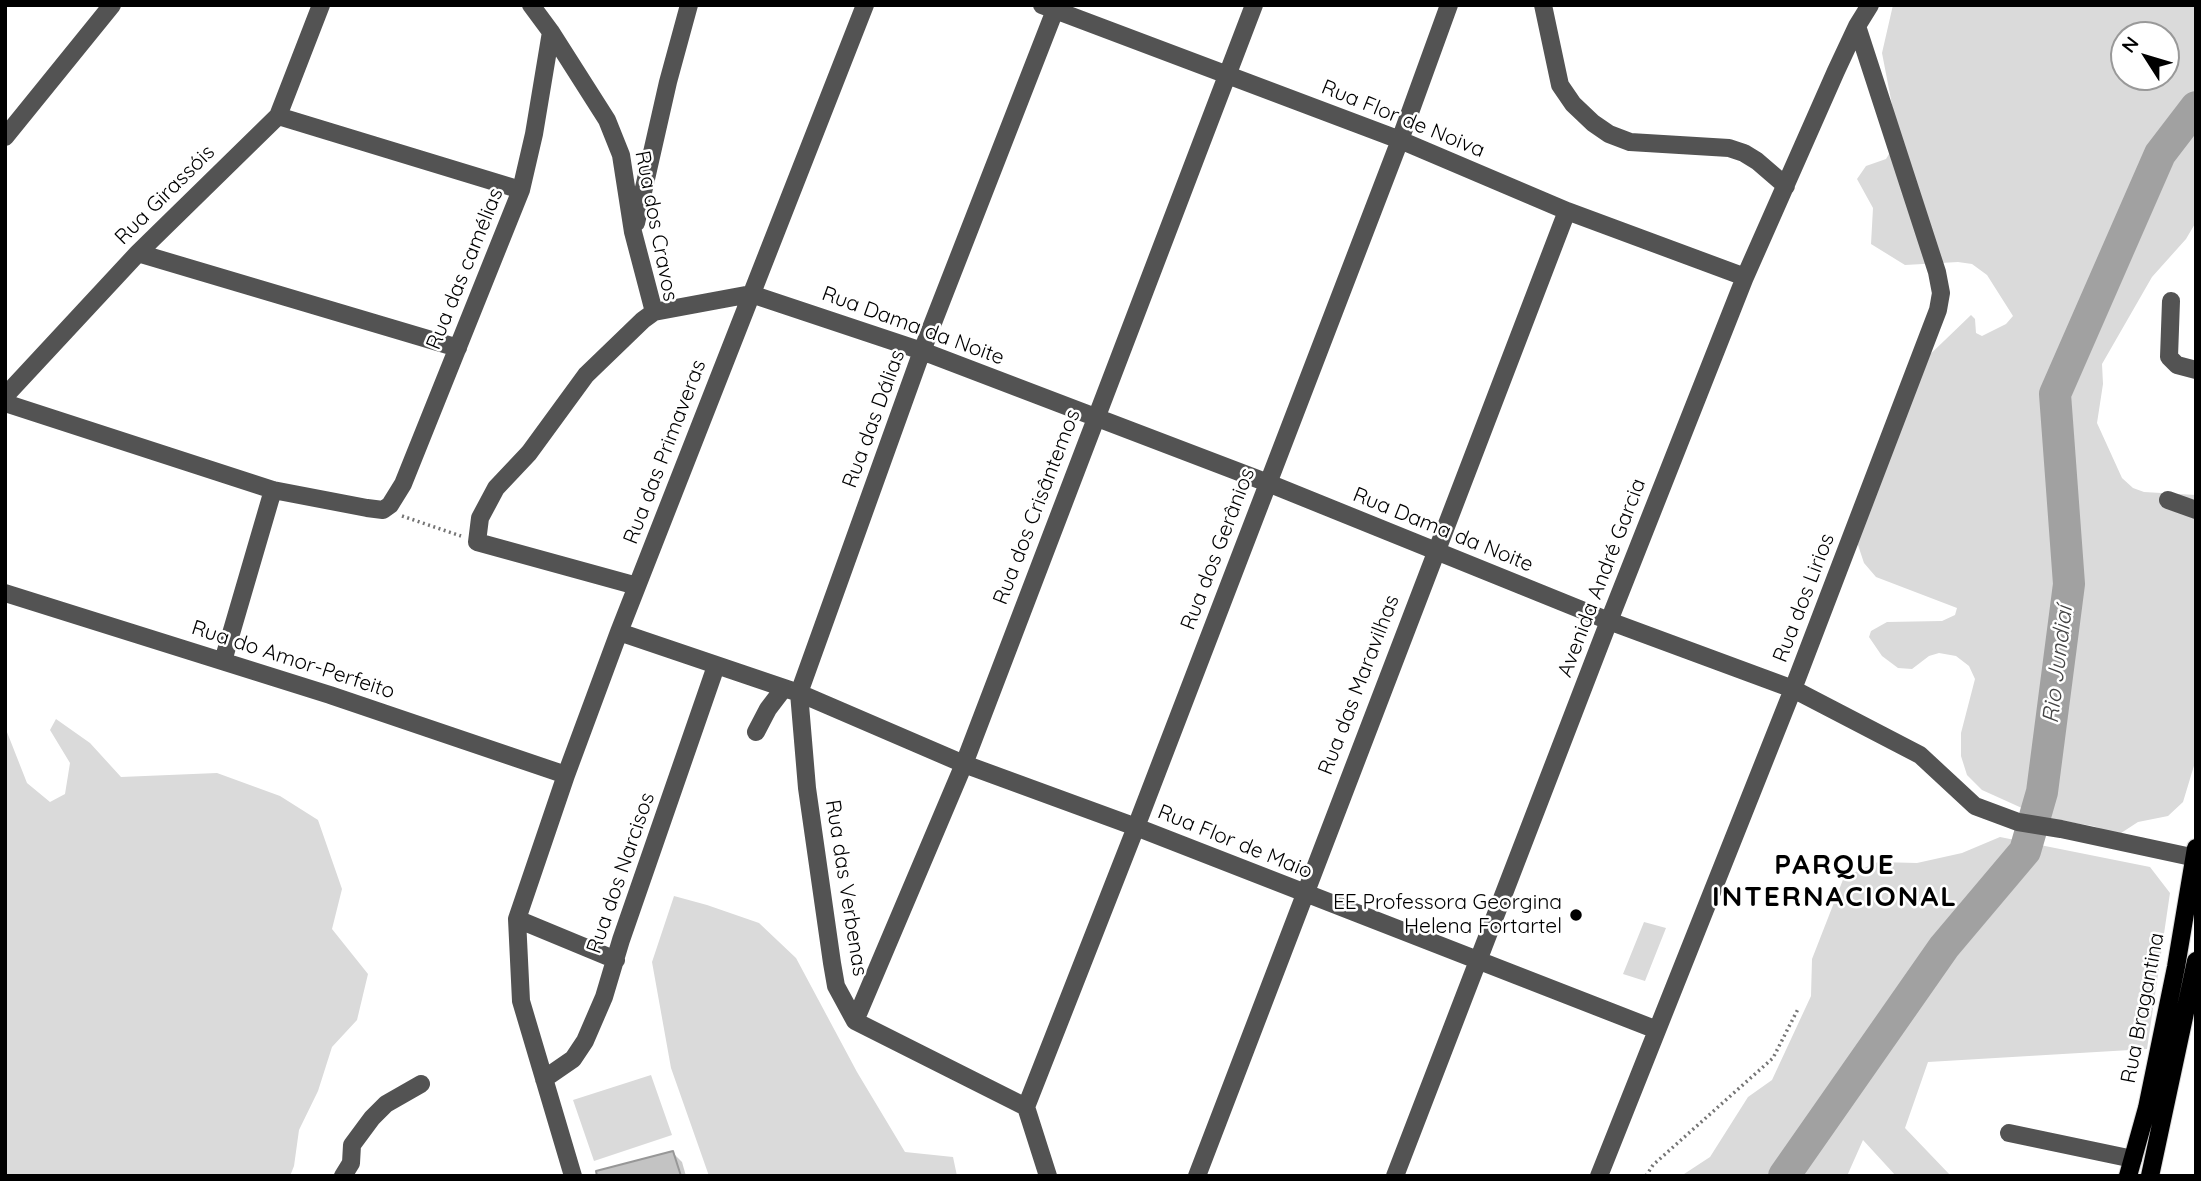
<!DOCTYPE html>
<html>
<head>
<meta charset="utf-8">
<style>
	body { margin:0 }
	#map { position:relative; width:2201px; height:1181px; overflow:hidden; background:#fff; font-family:Quicksand,sans-serif }
	canvas { display:block }
	.frame { position:absolute; inset:0; border:7px solid #000; pointer-events:none }
	.north { position:absolute; left:2110px; top:21px; width:70px; height:70px; box-sizing:border-box; background:#fff; border:2px solid #999; border-radius:50%; rotate:307deg; font-size:19px; font-weight:700; line-height:28px; text-align:center; color:#000 }
	.north::after { content:''; display:block; margin:auto; width:24px; height:32px; background:#000; clip-path:polygon(50% 0,100% 100%,50% 72%,0 100%) }
</style>
</head>
<body>
<div id="map">
<canvas width="2201" height="1181"></canvas>
<div class="frame"></div>
<div class="north">N</div>
</div>
<script>
const g = document.querySelector('canvas').getContext('2d');
g.lineJoin = 'round';
function paint(path, color) { g.fillStyle = color; g.fill(path, 'evenodd'); }
const toPath = rows => new Path2D(rows.map(r => 'M' + r).join(''));
function stroke(path, color, width, dash) { g.strokeStyle = color; g.lineWidth = width; g.lineCap = dash ? 'butt' : 'round'; g.setLineDash(dash || []); g.stroke(path); }
function write(font, color, halo, rows, align = 'center') {
  g.font = font + ' Quicksand,sans-serif'; g.lineWidth = 5; g.setLineDash([]); g.textBaseline = 'middle'; g.strokeStyle = halo; g.fillStyle = color; for (const [text, x, y, turn = 0] of rows) {
    g.save(); g.translate(x, y); g.rotate((+turn || 0) * Math.PI / 180); g.textAlign = isNaN(turn) ? turn : align; if (halo) g.strokeText(text, 0, 0); g.fillText(text, 0, 0); g.restore();
  }
}
paint(toPath([
	[1893,5,2196,5,2196,222,2186,239,2152,277,2102,364,2103,384,2097,423,2122,478,2133,488,2144,492,2196,495,2196,759,2183,802,2168,816,2138,822,2118,835,2093,826,2044,818,1982,790,1967,775,1961,756,1961,733,1975,679,1969,666,1956,656,1939,653,1929,656,1912,669,1898,668,1882,656,1869,637,1871,631,1887,622,1942,621,1955,615,1957,608,1876,577,1864,563,1857,542,1919,365,1971,315,1975,319,1976,333,1982,336,2006,324,2013,316,1987,275,1972,264,1958,262,1905,265,1871,244,1873,208,1857,179,1866,166,1886,159,1894,146,1893,110,1882,53],
	[2124,35,2166,35,2166,77,2124,77],
	[56,719,90,743,121,777,217,773,280,796,318,820,342,889,332,929,368,974,357,1020,332,1047,318,1091,299,1130,294,1166,290,1176,5,1176,5,727,27,783,50,802,65,794,70,763,50,730],
	[2000,837,2150,867,2170,893,2147,1049,1928,1062,1905,1128,1951,1176,1896,1176,1863,1140,1847,1176,1681,1176,1710,1157,1748,1097,1772,1080,1811,996,1812,959,1844,877,1878,862,1917,863,1962,853],
	[674,896,707,905,759,923,796,958,857,1072,905,1152,953,1157,957,1176,709,1176,671,1068,652,962],
	[1644,922,1666,928,1645,981,1623,974],
	[651,1075,672,1135,594,1161,573,1100]
]), '#dadada');
paint(toPath([
	[672,1152,682,1162,686,1176,599,1176]
]), '#0003');
stroke(toPath([
	[1784,1176,1944,947,2025,851,2042,792,2069,584,2055,394,2160,154,2196,107]
]), '#a1a1a1', 32);
const building = toPath([
	[673,1151,681,1176,597,1176,596,1171,673,1151]
]);
paint(building, '#c3c3c3');
stroke(building, '#979797', 2);
const major = toPath([
	[2128,1176,2147,1108,2176,967,2196,848],
	[2150,1176,2196,961]
]);
stroke(major, '#dbdbdb', 20);
stroke(toPath([
	[402,516,461,536],
	[1646,1176,1653,1165,1773,1058,1798,1009]
]), '#757575', 3.5, [2, 3.5]);
stroke(toPath([
	[531,5,551,32,607,120,621,155,633,232,654,312],
	[1042,5,1400,140,1567,211,1745,277],
	[1543,5,1560,85,1573,104,1593,123,1609,134,1630,142,1729,148,1744,153,1757,161,1786,186],
	[278,116,521,190],
	[5,137,112,5],
	[636,223,668,82,689,5],
	[138,253,458,348],
	[2171,301,2169,357,2177,365,2196,370],
	[5,396,138,253,278,116,321,5],
	[5,403,273,490,367,508,383,510,390,505,403,484,521,190,534,134,551,32],
	[2168,500,2196,510],
	[637,586,477,542,480,518,496,488,529,453,586,375,643,320,654,312,751,294,922,351,1268,483,1609,621,1793,689,1920,755,1975,806,2018,822,2061,829,2196,858],
	[5,593,330,695,566,775],
	[619,632,799,693,964,764,1136,827,1657,1030],
	[223,661,273,490],
	[756,732,768,709,784,688],
	[517,919,616,960],
	[855,1021,964,764,1254,5],
	[544,1079,573,1059,585,1041,604,997,621,940,716,666],
	[1026,1107,855,1021,836,986,832,963,807,788,799,693,922,351,1057,5],
	[1026,1107,1136,827,1400,140,1449,5],
	[1026,1107,1048,1176],
	[2009,1133,2133,1159],
	[343,1176,351,1163,352,1145,372,1118,386,1104,421,1084],
	[573,1176,521,1001,517,919,566,775,619,632,865,5],
	[1197,1176,1567,211],
	[1395,1176,1609,621,1745,277,1836,71,1857,26,1870,5],
	[1599,1176,1793,689,1938,310,1941,293,1937,272,1857,26]
]), '#535353', 18);
stroke(major, '#000', 18);
for (const [x, y, r, color] of [
	[1576,915,7,"#000"]
]) { const dot = new Path2D(); dot.arc(x, y, r, 0, 2 * Math.PI); g.fillStyle = color; g.fill(dot); stroke(dot, '#fff', 2.5); }
write('21px', '#000', '#fff', [
	["Rua Flor de Noiva",1403,119,22],
	["Rua Girassóis",165,195,-45],
	["Rua dos Cravos",656,226,79],
	["Rua das camélias",465,269,-68],
	["Rua Dama da Noite",913,326,20],
	["Rua das Dálias",874,419,-70],
	["Rua das Primaveras",665,452,-69],
	["Rua dos Crisântemos",1037,507,-69],
	["Rua Dama da Noite",1443,530,22],
	["Rua dos Gerânios",1218,549,-69],
	["Avenida André Garcia",1602,578,-69],
	["Rua dos Lirios",1804,598,-69],
	["Rua do Amor-Perfeito",293,660,18],
	["Rua das Maravilhas",1359,685,-69],
	["Rua Flor de Maio",1235,842,22],
	["Rua dos Narcisos",621,873,-71],
	["Rua das Verbenas",846,888,81],
	["Rua Bragantina",2143,1008,-79]
]);
write('21px', '#000', '#fff', [
	["EE Professora Georgina",1562,903],
	["Helena Fortartel",1562,927]
], 'right');
write('italic 23px', '#424242', '#fff', [
	["Rio Jundiaí",2058,665,-83]
]);
g.letterSpacing = '2px';
write('bold 28px', '#000', '#fff', [
	["PARQUE",1835,866],
	["INTERNACIONAL",1835,898]
]);
g.letterSpacing = '0px';
</script>
</body>
</html>
